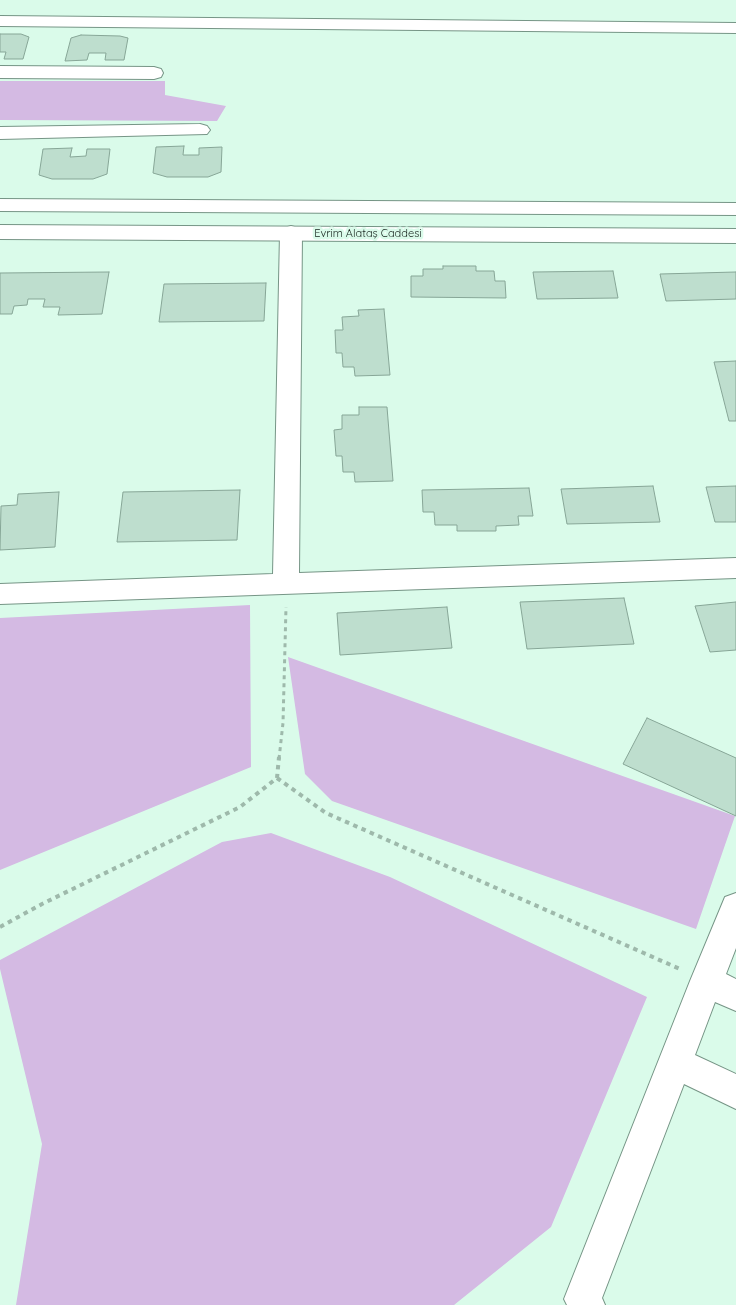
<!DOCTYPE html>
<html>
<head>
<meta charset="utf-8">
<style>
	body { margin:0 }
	canvas { display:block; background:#dafbea }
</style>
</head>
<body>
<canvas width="736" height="1305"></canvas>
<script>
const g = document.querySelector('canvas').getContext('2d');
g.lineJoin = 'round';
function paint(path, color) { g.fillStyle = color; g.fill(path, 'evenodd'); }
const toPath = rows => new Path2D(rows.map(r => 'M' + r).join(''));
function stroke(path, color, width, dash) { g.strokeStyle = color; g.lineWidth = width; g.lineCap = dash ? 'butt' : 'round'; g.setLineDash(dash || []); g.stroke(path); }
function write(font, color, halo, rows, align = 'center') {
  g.font = font + ' Quicksand,sans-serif'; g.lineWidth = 5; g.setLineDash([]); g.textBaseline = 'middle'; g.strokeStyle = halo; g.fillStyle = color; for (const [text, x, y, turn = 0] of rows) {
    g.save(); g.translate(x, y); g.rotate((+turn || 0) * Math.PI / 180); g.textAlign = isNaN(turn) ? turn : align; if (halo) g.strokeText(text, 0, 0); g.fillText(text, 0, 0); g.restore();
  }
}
paint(toPath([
	[0,81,165,81,165,95,226,106,217,121,0,120],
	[250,605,251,767,0,870,0,618],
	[288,657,735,816,696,929,332,801,305,774],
	[271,833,390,877,647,997,551,1227,454,1305,16,1305,42,1144,0,969,0,960,222,842]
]), '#d4bae3');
const building = toPath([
	[0,34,21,34,29,37,23,59,4,59,6,52,0,52,0,34],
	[81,35,120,36,128,38,124,60,105,60,106,53,89,53,87,60,65,61,71,38,81,35],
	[184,146,183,155,199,155,199,148,222,147,221,172,208,177,167,177,153,173,156,147,184,146],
	[72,148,70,157,86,156,87,149,110,149,107,174,93,179,52,179,39,175,43,149,72,148],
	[443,266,476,266,476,271,494,271,495,281,505,281,506,298,411,297,411,276,423,276,423,269,443,269,443,266],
	[613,271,618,298,537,299,533,272,613,271],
	[109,272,102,314,58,315,60,307,43,307,45,299,28,299,27,305,14,306,12,314,0,314,0,273,109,272],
	[736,272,736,299,666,301,660,274,736,272],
	[266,283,264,321,159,322,164,284,266,283],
	[384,309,390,375,355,376,354,367,343,367,342,353,336,353,335,330,343,330,342,317,359,316,358,310,384,309],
	[736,361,736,421,729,421,714,362,736,361],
	[359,407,387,407,393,481,355,482,354,472,343,472,342,456,336,456,334,430,342,429,342,415,359,415,359,407],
	[653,486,660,522,567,524,561,489,653,486],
	[736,486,736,522,715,522,706,487,736,486],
	[529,488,533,516,518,516,519,525,496,526,496,531,457,531,457,525,435,525,434,512,423,512,422,490,529,488],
	[240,490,237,540,117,542,123,492,240,490],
	[59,492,55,547,0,550,1,506,17,505,18,494,59,492],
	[624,598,634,644,527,649,520,602,624,598],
	[736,602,736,650,710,652,695,606,736,602],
	[447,607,452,648,340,655,337,613,447,607],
	[647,718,736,758,736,816,623,764,647,718]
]);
paint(building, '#bedece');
stroke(building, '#87a697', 1);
const minor = toPath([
	[0,16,736,23,736,33,0,26,0,16],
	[0,66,154,67,161,69,163,73,161,77,154,79,0,78,0,66],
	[200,124,207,126,210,130,207,134,0,139,0,127,200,124],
	[291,226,298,228,302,233,299,573,736,558,736,578,0,604,0,584,273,574,280,233,284,228,291,226],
	[736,893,736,948,726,974,736,979,736,1011,715,1002,695,1055,736,1074,736,1109,684,1084,602,1298,605,1305,567,1305,564,1299,690,981,725,897,736,893]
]);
const major = toPath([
	[0,199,736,203,736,215,0,211,0,199],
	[0,225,736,229,736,243,0,239,0,225]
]);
stroke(minor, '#769586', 2);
stroke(major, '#769586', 2);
stroke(toPath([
	[279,759,283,723,286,607]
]), '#9eb9ab', 3, [4, 4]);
stroke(toPath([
	[277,778,326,813,680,969],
	[0,927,42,904,240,807,277,778,279,757]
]), '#9eb9ab', 4, [4.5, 4.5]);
paint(minor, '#fff');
paint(major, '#fff');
write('11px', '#17231d', '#dafbea', [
	["Evrim Alataş Caddesi",368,234]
]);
</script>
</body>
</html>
